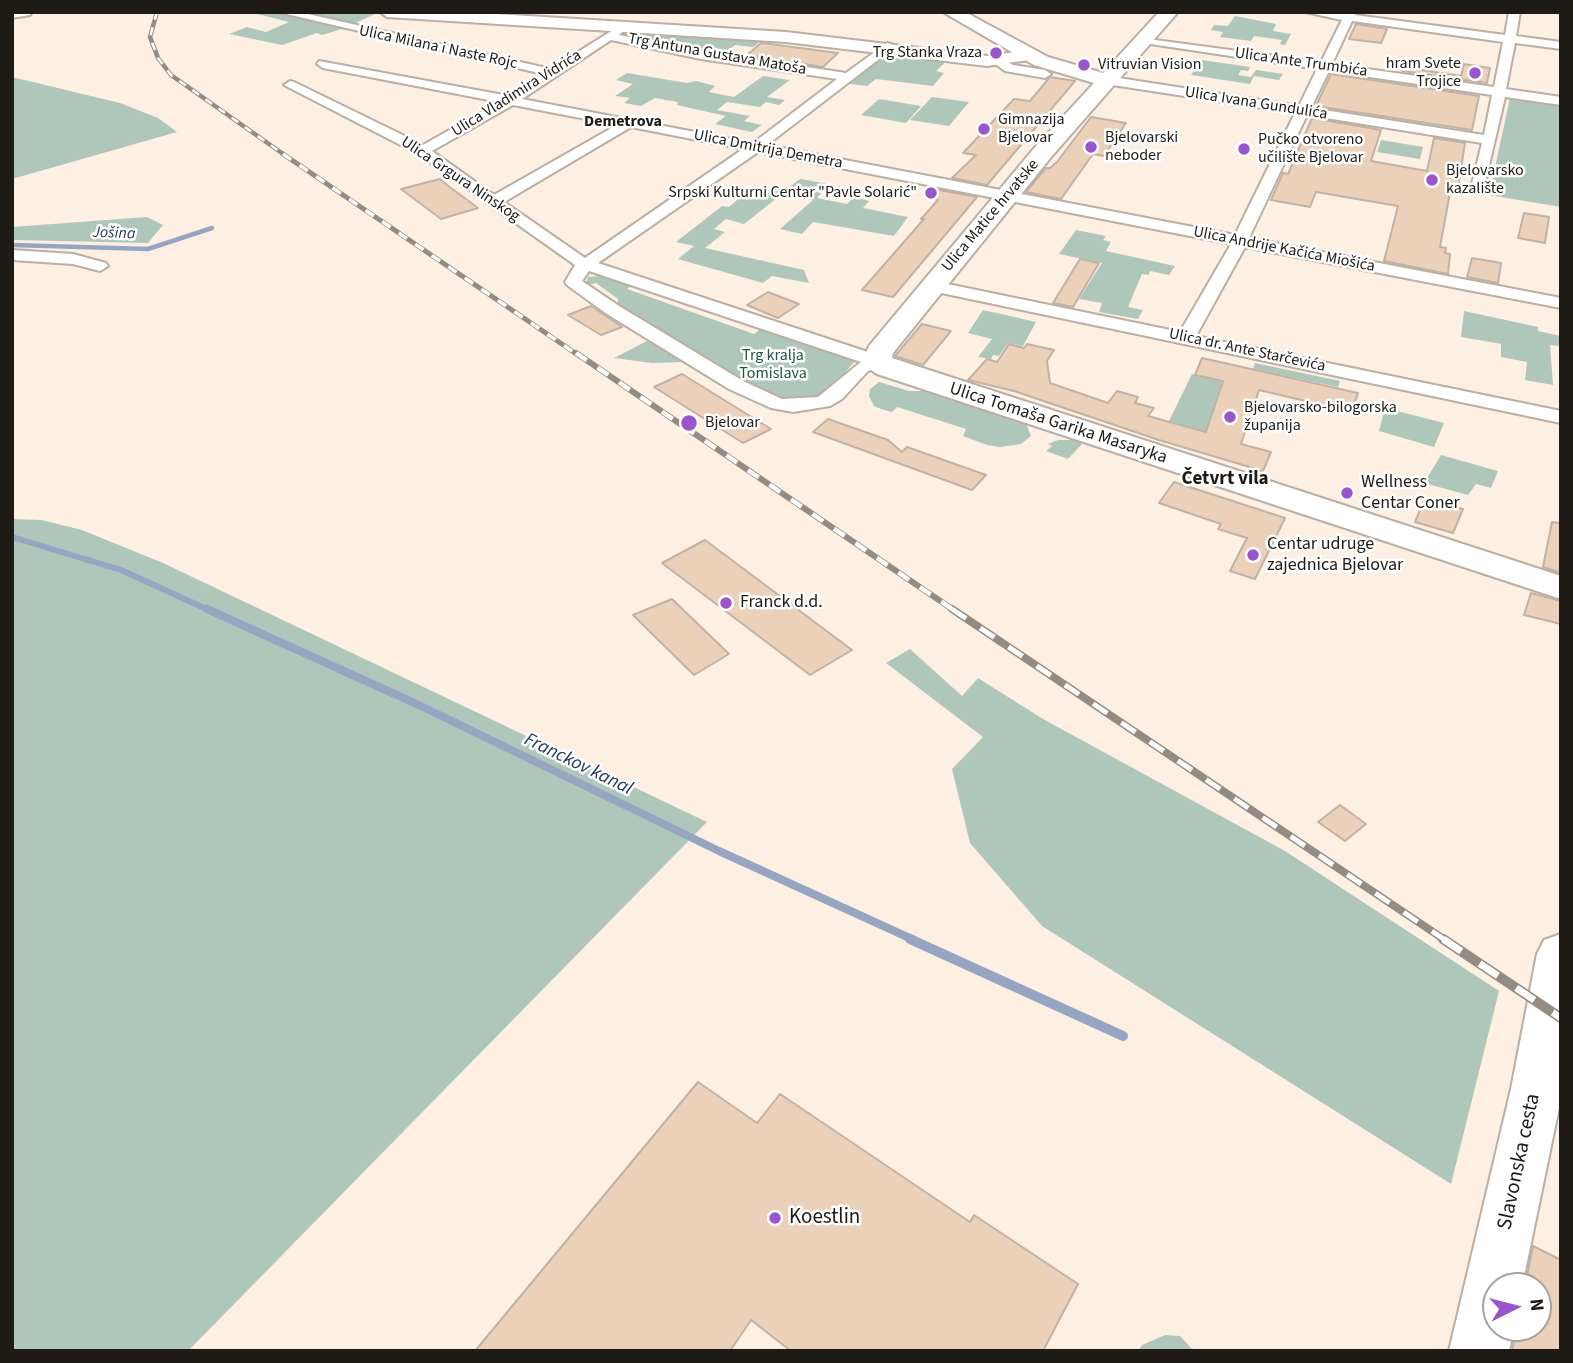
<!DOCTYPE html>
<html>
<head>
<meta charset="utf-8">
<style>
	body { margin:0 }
	#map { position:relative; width:1573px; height:1363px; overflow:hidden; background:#fdefe2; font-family:"Source Sans 3",sans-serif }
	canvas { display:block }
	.frame { position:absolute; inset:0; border:14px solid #1e1a15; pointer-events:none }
	.north { position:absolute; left:1482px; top:1272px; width:70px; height:70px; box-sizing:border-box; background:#fff; border:2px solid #a5a3a1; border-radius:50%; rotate:84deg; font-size:19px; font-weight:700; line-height:28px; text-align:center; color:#1e1a15 }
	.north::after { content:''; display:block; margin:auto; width:24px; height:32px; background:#9956cb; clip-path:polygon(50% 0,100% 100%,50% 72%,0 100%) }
</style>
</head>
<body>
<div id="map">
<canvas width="1573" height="1363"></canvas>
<div class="frame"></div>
<div class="north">N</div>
</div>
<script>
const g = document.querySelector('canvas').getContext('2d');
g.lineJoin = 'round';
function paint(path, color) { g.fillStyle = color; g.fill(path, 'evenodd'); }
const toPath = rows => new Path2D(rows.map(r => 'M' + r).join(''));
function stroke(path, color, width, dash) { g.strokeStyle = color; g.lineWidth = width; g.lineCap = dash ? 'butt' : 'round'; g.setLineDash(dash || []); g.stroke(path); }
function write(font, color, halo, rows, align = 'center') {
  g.font = font + ' "Source Sans 3",sans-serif'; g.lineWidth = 5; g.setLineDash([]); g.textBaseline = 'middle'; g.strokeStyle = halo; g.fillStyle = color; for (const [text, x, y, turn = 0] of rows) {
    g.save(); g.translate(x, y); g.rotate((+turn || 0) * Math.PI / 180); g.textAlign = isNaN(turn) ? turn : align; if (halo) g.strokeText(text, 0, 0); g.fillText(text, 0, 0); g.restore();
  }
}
paint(toPath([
	[262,12,379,12,345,28,322,35,317,33,282,45,229,34,247,27,266,32,289,22,257,14],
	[1235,16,1276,24,1273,31,1291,34,1285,45,1280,44,1282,40,1254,36,1251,41,1220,37,1223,32,1211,30,1214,25,1228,26],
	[629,32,762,40,753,47,735,45,723,54,623,35],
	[886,52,948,60,936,71,944,73,933,86,876,79,867,86,850,84],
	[1202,60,1250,67,1248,71,1241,70,1238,75,1251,77,1256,70,1283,74,1279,80,1254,76,1250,84,1191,75],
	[627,73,687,83,696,81,715,86,709,92,734,97,763,76,790,80,767,97,785,100,779,105,766,102,760,107,727,102,717,110,750,116,744,121,762,125,752,132,715,124,726,116,677,105,678,102,655,98,641,106,624,103,630,98,615,96,633,84,616,80],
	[12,77,120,103,158,118,177,132,12,179],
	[932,97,969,102,949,126,910,120],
	[1510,98,1561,105,1561,207,1489,195],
	[879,99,921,106,906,123,861,115],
	[1381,140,1423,147,1420,159,1377,152],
	[800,179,829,184,817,198,847,204,854,197,869,201,863,208,908,217,894,236,813,222,802,234,780,229,813,200,782,194,744,224,726,219,714,229,725,232,705,248,804,270,809,283,772,276,763,283,678,259,694,246,676,242,722,206,729,207,752,187,783,192],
	[147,217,163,225,148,243,12,240,12,227],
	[1076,230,1106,236,1103,240,1111,242,1106,251,1175,266,1169,275,1150,271,1149,275,1142,274,1128,307,1143,310,1138,319,1099,312,1102,303,1079,299,1102,263,1059,254],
	[603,276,614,281,621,278,635,283,627,289,754,334,762,328,855,361,828,393,792,401,763,397,618,307,618,299,596,283,585,286,588,277],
	[983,310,1010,316,1036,322,1023,346,1008,343,999,356,993,355,991,359,978,357,992,339,968,333],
	[1464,311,1538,327,1538,331,1561,336,1561,346,1550,345,1553,385,1525,380,1527,362,1501,357,1501,344,1461,337],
	[649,340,684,362,652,363,614,358],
	[1255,363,1340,381,1338,387,1253,369],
	[1192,374,1222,381,1206,432,1169,421],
	[879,382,909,391,939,391,1024,419,1031,436,1021,444,1000,447,987,445,963,436,966,429,897,407,892,412,881,409,874,406,869,396,870,389],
	[1385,408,1444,423,1434,447,1379,431],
	[1058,440,1076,440,1082,444,1068,459,1046,451,1052,446,1048,444],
	[1441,455,1498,471,1491,488,1476,484,1468,495,1424,483],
	[12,519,41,520,82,530,163,563,707,822,188,1351,12,1351],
	[910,649,962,696,978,678,1043,719,1285,851,1499,991,1451,1184,1042,926,970,843,952,769,983,737,886,663],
	[1165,1335,1180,1336,1194,1351,1138,1351,1142,1345]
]), '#afc7bb');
stroke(toPath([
	[12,245,148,249,212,228]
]), '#96a5c1', 4.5);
stroke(toPath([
	[12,537,121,570,211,611]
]), '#96a5c1', 6);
stroke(toPath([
	[207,609,421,706,719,851,914,940]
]), '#96a5c1', 8);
stroke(toPath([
	[910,939,1123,1036]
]), '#96a5c1', 10);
const building = toPath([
	[1356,24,1387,29,1381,43,1349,39,1356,24],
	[761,43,770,44,838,53,823,67,747,55,761,43],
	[1464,64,1490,68,1487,83,1402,71,1403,67,1461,76,1464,64],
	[1331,74,1479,96,1472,130,1316,106,1331,74],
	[1050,77,1075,81,987,185,952,178,976,155,963,153,1014,99,1030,101,1050,77],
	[1091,117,1126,123,1104,156,1093,154,1061,199,1026,192,1046,168,1050,168,1057,162,1091,117],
	[1312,118,1381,130,1371,161,1427,171,1434,138,1465,143,1458,188,1451,187,1440,247,1446,248,1445,253,1450,254,1448,274,1384,261,1398,206,1316,192,1310,207,1271,200,1283,173,1288,174,1312,118],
	[440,179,447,185,478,208,441,219,401,189,440,179],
	[939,190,977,197,893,297,862,290,924,219,921,219,938,200,931,198,939,190],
	[1524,213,1549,217,1545,243,1518,238,1524,213],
	[1472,258,1501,263,1498,283,1467,277,1472,258],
	[1080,259,1099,263,1073,307,1053,303,1080,259],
	[768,292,799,304,778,318,747,305,768,292],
	[591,306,606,316,622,327,601,335,568,315,591,306],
	[922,324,951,331,923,365,895,356,922,324],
	[1009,344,1024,348,1027,344,1054,350,1047,361,1050,383,1108,403,1117,391,1138,397,1135,403,1154,408,1148,416,1206,432,1223,381,1195,375,1202,358,1358,393,1352,412,1259,390,1241,444,1271,452,1263,471,1159,440,1014,391,968,380,987,359,997,362,1009,344],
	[682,374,771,429,743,443,654,387,682,374],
	[828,419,888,440,902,452,907,447,986,475,972,490,813,432,828,419],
	[1174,482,1285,518,1255,579,1230,571,1247,538,1218,529,1221,524,1159,503,1174,482],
	[1425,498,1463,509,1453,533,1415,522,1425,498],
	[1552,522,1561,523,1561,573,1543,567,1552,522],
	[705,540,852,650,810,675,662,563,705,540],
	[1531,593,1561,601,1561,624,1524,615,1531,593],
	[672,599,729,654,694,675,633,615,672,599],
	[1340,805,1366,824,1345,841,1318,822,1340,805],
	[698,1082,757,1123,780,1094,970,1222,974,1215,1078,1284,1043,1351,791,1351,751,1320,730,1351,475,1351,698,1082],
	[1533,1246,1561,1260,1561,1351,1512,1351,1517,1328,1538,1328,1538,1286,1525,1286,1533,1246]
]);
paint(building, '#ecd1ba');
stroke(building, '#c0b2a6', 2);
const street = toPath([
	[278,12,299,12,551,69,621,25,627,28,619,35,701,51,846,73,887,43,891,44,891,50,767,145,1235,235,1295,113,1106,84,1100,80,1106,76,1299,106,1317,69,1144,43,1140,42,1140,38,1321,62,1342,20,1305,12,1356,12,1355,15,1505,35,1509,12,1520,12,1516,36,1561,42,1561,49,1515,43,1506,89,1561,97,1561,105,1505,97,1483,191,1473,191,1471,188,1482,143,1307,115,1249,238,1561,298,1561,308,1245,247,1196,336,1561,411,1561,423,927,290,925,286,933,281,1180,332,1231,244,758,152,598,263,883,357,886,361,867,372,842,399,830,406,793,412,771,408,729,389,607,314,567,285,565,282,575,265,418,154,284,85,290,81,294,82,423,145,499,102,323,68,317,64,319,61,509,96,543,74,278,12],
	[1352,21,1503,42,1494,87,1332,64,1352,21],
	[611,40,701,59,837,79,753,143,522,99,611,40],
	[1329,71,1492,95,1484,135,1311,108,1329,71],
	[513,105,617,125,494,195,432,151,513,105],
	[631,127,743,149,585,258,504,202,631,127],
	[589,271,861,362,818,397,782,399,743,381,619,306,582,281,589,271],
	[996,56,1013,65,1045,70,1051,74,1045,78,1005,71,990,60,996,56],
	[12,250,73,254,106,263,108,266,100,271,73,264,12,260,12,250]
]);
const secondary = toPath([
	[12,12,32,12,30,15,12,18,12,12],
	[380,12,464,12,786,32,987,56,1029,50,1037,55,1029,60,987,66,786,42,387,17,380,12]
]);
const primary = toPath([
	[943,12,965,12,1048,57,1103,73,1159,12,1178,12,1052,156,893,353,892,358,1561,576,1561,599,877,374,867,367,863,361,869,346,1036,146,1094,83,1034,65,943,12],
	[1561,934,1561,1098,1522,1286,1496,1286,1496,1328,1514,1328,1509,1351,1449,1351,1511,1089,1537,954,1544,940,1561,934]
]);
stroke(street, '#bbaea2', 4);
stroke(secondary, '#bbaea2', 4);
stroke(primary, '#bbaea2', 4);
paint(street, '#fff');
paint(secondary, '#fff');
paint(primary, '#fff');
const railFar4 = toPath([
	[157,12,150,37,158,58,171,75,286,156]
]);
const railFar3 = toPath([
	[283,154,578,355]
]);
const railFar2 = toPath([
	[576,353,955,611]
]);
const railFar1 = toPath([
	[952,609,1445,940]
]);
const rail = toPath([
	[1443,939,1561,1018]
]);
stroke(railFar4, '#948b82', 4.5);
stroke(railFar3, '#948b82', 5);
stroke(railFar2, '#948b82', 6);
stroke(railFar1, '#948b82', 8);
stroke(rail, '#948b82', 10);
stroke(railFar4, '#fff', 2.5, [8]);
stroke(railFar3, '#fff', 3.5, [10]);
stroke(railFar2, '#fff', 4.5, [13]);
stroke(railFar1, '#fff', 5, [17]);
stroke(rail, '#fff', 7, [22]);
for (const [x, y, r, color] of [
	[996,53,7,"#9956cb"],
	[1084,65,7,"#9956cb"],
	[1475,73,7,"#9956cb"],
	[984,129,7,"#9956cb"],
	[1091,147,7,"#9956cb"],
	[1244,149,7,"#9956cb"],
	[1432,180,7,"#9956cb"],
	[931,193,7,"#9956cb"],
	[1230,417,7,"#9956cb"],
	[689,423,9,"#9956cb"],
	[1347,493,7,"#9956cb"],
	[1253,555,7,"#9956cb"],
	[726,603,7,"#9956cb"],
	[775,1218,7,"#9956cb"]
]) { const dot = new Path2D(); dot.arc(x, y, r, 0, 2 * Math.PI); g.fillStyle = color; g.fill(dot); stroke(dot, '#fff', 2.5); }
write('16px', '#1e1a15', '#fff', [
	["Ulica Milana i Naste Rojc",438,48,12],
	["Trg Antuna Gustava Matoša",717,55,10],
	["Ulica Ante Trumbića",1301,63,8],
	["Ulica Vladimira Vidrića",517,94,-32],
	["Ulica Ivana Gundulića",1256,104,9],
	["Ulica Dmitrija Demetra",768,150,11],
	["Ulica Grgura Ninskog",460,180,34],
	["Ulica Matice hrvatske",991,216,-50],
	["Ulica Andrije Kačića Miošića",1284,250,11],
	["Ulica dr. Ante Starčevića",1247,351,12]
]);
write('16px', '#1e1a15', '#fff', [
	["Trg Stanka Vraza",982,53,"right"],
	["hram Svete",1461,64,"right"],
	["Trojice",1461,82,"right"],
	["Vitruvian Vision",1098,65],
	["Gimnazija",998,120],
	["Bjelovar",998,138],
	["Bjelovarski",1105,138],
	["neboder",1105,156],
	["Pučko otvoreno",1258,140],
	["učilište Bjelovar",1258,158],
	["Bjelovarsko",1446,171],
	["kazalište",1446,189],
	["Srpski Kulturni Centar \"Pavle Solarić\"",917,193,"right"],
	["Bjelovarsko-bilogorska",1244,408],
	["županija",1244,426],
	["Bjelovar",705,423]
], 'left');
write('bold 16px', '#1e1a15', '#fff', [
	["Demetrova",623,122]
]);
write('italic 16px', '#21375d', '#fff', [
	["Jošina",114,234,2]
]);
write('16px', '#1b5740', '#fff', [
	["Trg kralja",773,356],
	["Tomislava",773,374]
]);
write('18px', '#1e1a15', '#fff', [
	["Ulica Tomaša Garika Masaryka",1058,424,18]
]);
write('18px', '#1e1a15', '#fff', [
	["Wellness",1361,483],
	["Centar Coner",1361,504],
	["Centar udruge",1267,545],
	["zajednica Bjelovar",1267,566],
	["Franck d.d.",740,603]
], 'left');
write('bold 19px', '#1e1a15', '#fff', [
	["Četvrt vila",1225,480]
]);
write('italic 19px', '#21375d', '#fff', [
	["Franckov kanal",578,765,26]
]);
write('21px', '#1e1a15', '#fff', [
	["Slavonska cesta",1520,1162,-78]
]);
write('21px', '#1e1a15', '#fff', [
	["Koestlin",789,1218]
], 'left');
</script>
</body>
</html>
